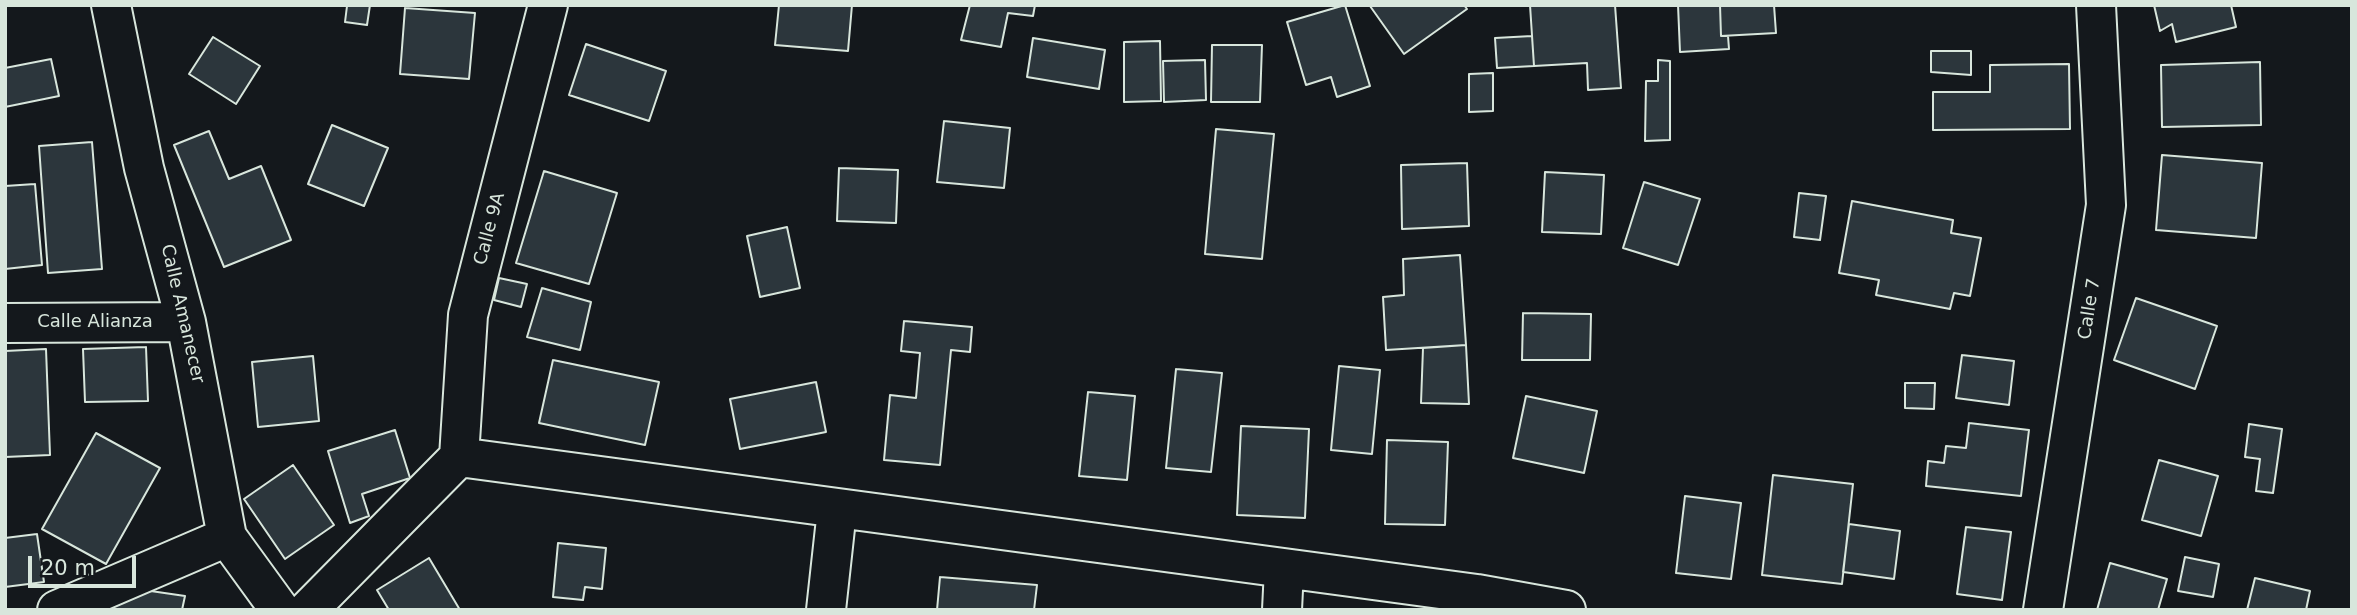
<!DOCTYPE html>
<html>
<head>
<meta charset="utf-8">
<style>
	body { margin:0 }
	#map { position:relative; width:2357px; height:615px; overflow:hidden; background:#14181c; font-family:"DejaVu Sans",sans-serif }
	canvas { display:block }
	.frame { position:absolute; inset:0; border:7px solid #d8e6dc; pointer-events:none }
	.scale { position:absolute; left:28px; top:556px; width:108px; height:32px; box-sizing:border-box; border:4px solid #d8e6dc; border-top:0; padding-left:9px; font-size:21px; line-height:24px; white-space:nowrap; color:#d8e6dc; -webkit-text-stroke:5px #14181c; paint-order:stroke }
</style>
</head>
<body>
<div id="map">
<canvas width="2357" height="615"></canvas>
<div class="frame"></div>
<div class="scale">20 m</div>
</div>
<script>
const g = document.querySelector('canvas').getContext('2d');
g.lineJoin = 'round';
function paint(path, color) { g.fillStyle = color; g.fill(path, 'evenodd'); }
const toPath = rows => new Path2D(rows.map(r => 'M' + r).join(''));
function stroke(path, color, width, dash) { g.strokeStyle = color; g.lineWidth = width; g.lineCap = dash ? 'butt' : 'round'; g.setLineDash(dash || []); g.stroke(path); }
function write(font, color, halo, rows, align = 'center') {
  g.font = font + ' "DejaVu Sans",sans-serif'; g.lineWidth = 5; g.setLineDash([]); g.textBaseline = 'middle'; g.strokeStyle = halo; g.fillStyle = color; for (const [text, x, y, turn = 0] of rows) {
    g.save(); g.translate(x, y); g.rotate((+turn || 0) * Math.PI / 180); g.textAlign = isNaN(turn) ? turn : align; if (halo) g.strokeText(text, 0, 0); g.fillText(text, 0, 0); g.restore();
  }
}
const building = toPath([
	[344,5,370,5,367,25,345,22,347,6,344,5],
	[779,5,852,5,848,51,775,45,779,5],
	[970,5,1035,5,1033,16,1008,13,1001,47,961,40,970,5],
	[1345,5,1370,86,1337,97,1331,77,1306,85,1287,22,1345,5],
	[1464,5,1467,9,1404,54,1370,6,1464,5],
	[1530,5,1615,5,1621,88,1588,90,1587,63,1534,66,1530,5],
	[1678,5,1720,5,1721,36,1728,36,1729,49,1680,52,1678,5],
	[1720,5,1774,5,1776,33,1721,36,1720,5],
	[2154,5,2231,5,2236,27,2176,42,2172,24,2160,31,2154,5],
	[405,8,475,13,469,79,400,74,405,8],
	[1532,36,1534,66,1497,68,1495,38,1532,36],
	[213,37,260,66,236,104,189,74,213,37],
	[1033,38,1105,50,1099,89,1027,77,1033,38],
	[1160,41,1161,101,1124,102,1124,42,1160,41],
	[586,44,666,71,649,121,569,95,586,44],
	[1212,45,1262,45,1260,102,1211,102,1212,45],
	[1931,51,1971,51,1971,75,1931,72,1931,51],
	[51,59,59,96,5,107,5,68,51,59],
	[1205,60,1206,100,1164,102,1163,61,1205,60],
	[1658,60,1670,61,1670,140,1645,141,1646,81,1658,81,1658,60],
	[2260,62,2261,125,2162,127,2161,65,2260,62],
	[2069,64,2070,129,1933,130,1933,92,1990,92,1990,65,2069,64],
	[1493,73,1493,111,1469,112,1469,74,1493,73],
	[944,121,1010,128,1004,188,937,182,944,121],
	[332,125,388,148,364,206,308,184,332,125],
	[1216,129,1274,134,1262,259,1205,254,1216,129],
	[209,131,229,179,261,166,291,240,224,267,174,145,209,131],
	[92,142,102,269,48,273,39,146,92,142],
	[2162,155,2262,163,2256,238,2156,230,2162,155],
	[1467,163,1469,226,1402,229,1401,165,1467,163],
	[839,168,898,170,896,223,837,221,839,168],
	[544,171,617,193,589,284,516,263,544,171],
	[1545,172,1604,175,1601,234,1542,232,1545,172],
	[1644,182,1700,199,1678,265,1623,248,1644,182],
	[35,184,42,265,5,269,5,186,35,184],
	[1799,193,1826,196,1820,240,1794,237,1799,193],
	[1852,201,1953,220,1951,233,1981,238,1970,296,1954,293,1950,309,1876,295,1879,280,1839,273,1852,201],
	[787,227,800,288,760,297,747,236,787,227],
	[1460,255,1466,345,1386,350,1383,297,1404,295,1403,259,1460,255],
	[499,278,527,284,521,307,494,300,499,278],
	[542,288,591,302,580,350,527,337,542,288],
	[2136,298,2217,326,2195,389,2114,360,2136,298],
	[1523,313,1591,314,1590,360,1522,360,1523,313],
	[904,321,972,327,970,352,951,350,940,465,884,460,890,395,916,398,920,353,901,351,904,321],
	[1466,345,1469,404,1421,403,1423,348,1466,345],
	[146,347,148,401,85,402,83,349,146,347],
	[46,349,50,455,5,457,5,351,46,349],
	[1962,355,2014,361,2009,405,1956,398,1962,355],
	[313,356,319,421,258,427,252,362,313,356],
	[553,360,659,382,645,445,539,423,553,360],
	[1339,366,1380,370,1372,454,1331,450,1339,366],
	[1176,369,1222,373,1211,472,1166,468,1176,369],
	[816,382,826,432,740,449,730,399,816,382],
	[1905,383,1935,383,1934,409,1905,408,1905,383],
	[1088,392,1135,396,1127,480,1079,476,1088,392],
	[1526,396,1597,411,1584,473,1513,458,1526,396],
	[1969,423,2029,430,2021,496,1926,486,1928,461,1944,463,1946,446,1966,448,1969,423],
	[2249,424,2282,429,2273,493,2256,491,2260,459,2245,457,2249,424],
	[1241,426,1309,429,1305,518,1237,515,1241,426],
	[395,430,410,478,362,494,369,516,350,523,328,451,395,430],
	[96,433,160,468,106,564,42,529,96,433],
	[1387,440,1448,442,1445,525,1385,524,1387,440],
	[2159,460,2218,476,2201,536,2142,520,2159,460],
	[293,465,334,525,285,559,244,499,293,465],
	[1773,475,1853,484,1842,584,1762,575,1773,475],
	[1685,496,1741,503,1731,579,1676,573,1685,496],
	[1849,524,1900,531,1894,579,1843,572,1849,524],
	[1966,527,2011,532,2002,600,1957,594,1966,527],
	[37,534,44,582,5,587,5,538,37,534],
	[558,543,606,548,602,589,585,587,583,600,553,597,558,543],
	[2185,557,2219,564,2213,597,2178,591,2185,557],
	[429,558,460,610,389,610,377,590,429,558],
	[2110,563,2167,579,2158,610,2097,610,2110,563],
	[940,577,1037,585,1034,610,937,610,940,577],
	[2255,578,2310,591,2306,610,2247,610,2255,578],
	[137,589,185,596,182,610,101,610,137,589]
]);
paint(building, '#2c363c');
stroke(building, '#d8e6dc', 2);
const minor = toPath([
	[111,5,144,168,186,322,227,537,280,610],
	[5,323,186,322],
	[459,457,468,315,548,5],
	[57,610,227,537],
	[308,610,459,457,1477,594,1566,610],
	[826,610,837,510],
	[1282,610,1284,569],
	[2043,610,2106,205,2096,5]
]);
stroke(minor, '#d8e6dc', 42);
stroke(minor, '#14181c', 38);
write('18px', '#d8e6dc', '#14181c', [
	["Calle 9A",490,229,-75],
	["Calle 7",2090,309,-81],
	["Calle Amanecer",182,314,77],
	["Calle Alianza",95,322]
]);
</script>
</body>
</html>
